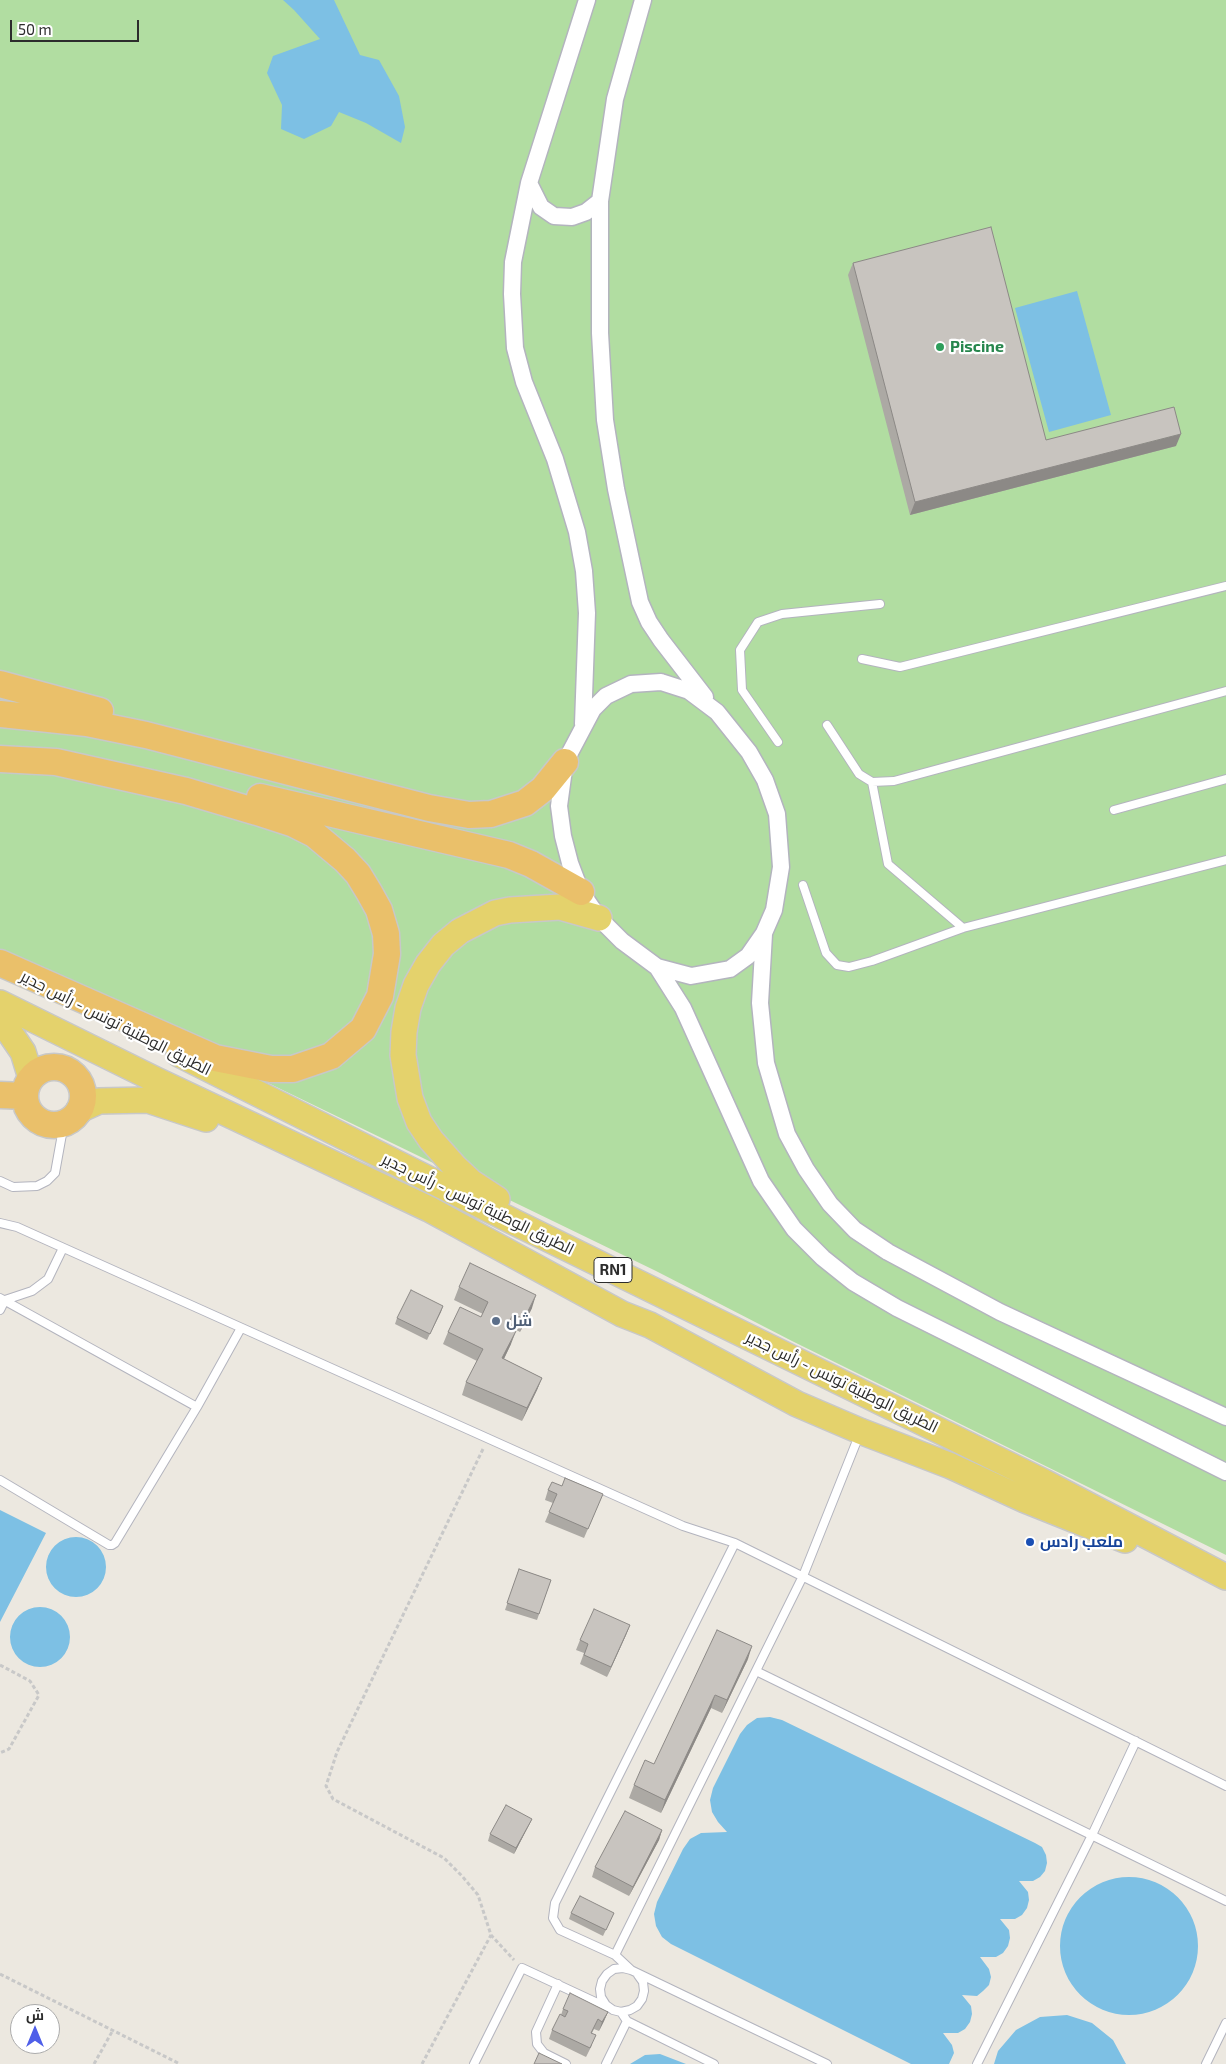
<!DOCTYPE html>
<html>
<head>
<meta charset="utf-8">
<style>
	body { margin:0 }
	#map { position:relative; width:1226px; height:2064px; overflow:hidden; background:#ece8e0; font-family:"Exo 2",Cairo,sans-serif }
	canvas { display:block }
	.north { position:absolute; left:10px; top:2004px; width:50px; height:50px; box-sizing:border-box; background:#fff; border:1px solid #ababab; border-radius:50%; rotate:0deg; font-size:14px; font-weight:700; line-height:20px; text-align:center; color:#2c2c2c }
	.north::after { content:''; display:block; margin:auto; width:18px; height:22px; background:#4f5fe9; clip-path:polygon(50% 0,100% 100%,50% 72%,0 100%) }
	.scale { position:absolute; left:10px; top:20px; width:129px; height:22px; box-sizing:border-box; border:2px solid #2c2c2c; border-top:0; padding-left:6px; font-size:15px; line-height:18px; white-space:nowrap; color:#2c2c2c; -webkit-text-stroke:4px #fff; paint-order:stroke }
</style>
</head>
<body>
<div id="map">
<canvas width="1226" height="2064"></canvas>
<div class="north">ش</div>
<div class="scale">50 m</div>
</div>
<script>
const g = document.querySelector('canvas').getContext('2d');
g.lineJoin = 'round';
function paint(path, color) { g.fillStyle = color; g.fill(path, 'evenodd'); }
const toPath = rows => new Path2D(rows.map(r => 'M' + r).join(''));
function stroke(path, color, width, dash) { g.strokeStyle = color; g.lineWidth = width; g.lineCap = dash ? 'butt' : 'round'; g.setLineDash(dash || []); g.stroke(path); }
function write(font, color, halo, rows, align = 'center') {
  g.font = font + ' "Exo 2",Cairo,sans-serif'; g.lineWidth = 4.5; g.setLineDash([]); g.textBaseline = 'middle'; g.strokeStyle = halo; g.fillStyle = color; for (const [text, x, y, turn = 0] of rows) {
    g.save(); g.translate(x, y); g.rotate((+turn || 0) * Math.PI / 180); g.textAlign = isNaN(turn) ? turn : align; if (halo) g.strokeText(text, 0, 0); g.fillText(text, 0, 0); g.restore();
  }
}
paint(toPath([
	[0,0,1226,0,1226,1555,792,1341,656,1271,262,1080,0,956]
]), '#b1dda1');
paint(toPath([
	[283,0,334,0,360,55,379,60,399,96,405,127,401,143,366,123,339,112,331,126,304,139,281,129,282,105,267,73,273,56,320,39,294,10],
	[1077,291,1111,415,1049,432,1015,308],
	[0,1510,46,1533,0,1622],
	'46 1567a30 30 0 1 1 60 0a30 30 0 1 1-60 0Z',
	'10 1637a30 30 0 1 1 60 0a30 30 0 1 1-60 0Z',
	[770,1717,782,1720,1035,1843,1042,1847,1046,1855,1047,1863,1045,1871,1040,1877,1033,1881,1019,1881,1028,1892,1029,1900,1027,1908,1022,1915,1015,1919,1000,1919,1009,1930,1010,1938,1008,1946,1003,1953,996,1957,980,1957,989,1969,991,1977,989,1985,983,1991,977,1996,962,1995,971,2006,972,2014,970,2022,965,2029,958,2033,943,2033,952,2045,954,2053,949,2064,911,2064,671,1944,662,1937,656,1926,654,1914,657,1902,683,1849,690,1839,701,1833,727,1832,718,1822,712,1812,710,1800,713,1788,740,1734,747,1725,757,1718],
	'1060 1946a69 69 0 1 1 138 0a69 69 0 1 1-138 0Z',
	[1067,2015,1092,2023,1113,2040,1126,2064,994,2064,998,2051,1016,2030,1040,2017],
	[660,2054,686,2064,630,2064,645,2055]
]), '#7dc0e4');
const service = toPath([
	[862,659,900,667,1226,586],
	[827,725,859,774,872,782,894,781,1226,691],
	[778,742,742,690,740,650,758,622,782,614,880,604],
	[872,782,888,864,963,928],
	[1114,810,1226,779],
	[803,885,826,953,837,965,849,967,872,961,963,928,1226,860],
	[0,1181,13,1187,37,1186,47,1181,55,1173,64,1123],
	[0,1223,17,1227,683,1526,735,1543,1226,1786],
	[0,1298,197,1407,115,1543,112,1545,109,1545,0,1480],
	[0,1310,5,1300,32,1291,48,1279,63,1248],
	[197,1407,241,1328],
	[756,1671,1226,1901],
	[615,1955,803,1576,860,1433],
	[631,1970,615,1955,560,1930,553,1918,555,1903,735,1543],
	[638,1975,643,1982,644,1991,642,1999,637,2006,630,2010,621,2012,613,2010,606,2005,601,1997,600,1989,602,1981,607,1974,614,1969,623,1968,631,1970,827,2064],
	[558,1984,536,2032,537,2044,544,2053,566,2064],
	[621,2012,627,2021,714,2064],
	[474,2064,522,1968,606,2007],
	[606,2064,627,2021],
	[977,2064,1092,1835,1136,1741],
	[1206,2064,1226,2023]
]);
const minor = toPath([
	[643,0,615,99,600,201,600,333,605,420,616,489,640,602,649,622,661,640,705,697],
	[529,183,541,207,554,216,572,217,586,212,600,201],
	[661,682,689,691,717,712,749,752,765,780,777,814,781,867,774,910,764,933,748,956,730,969,691,976,657,967,622,941,599,918,581,892,570,863,563,836,559,806,565,762,593,709,606,696,631,684,661,682],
	[583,724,587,613,584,571,577,532,555,459,524,382,515,348,512,294,513,262,529,183,587,0],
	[764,934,760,1003,766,1063,787,1134,806,1169,830,1204,855,1230,888,1252,1000,1312,1226,1417],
	[657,967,683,1008,761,1181,794,1229,823,1258,853,1282,897,1308,1226,1472]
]);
const primary = toPath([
	[0,1003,156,1080,429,1209,622,1314,650,1325,797,1404,860,1431,951,1466,1025,1500,1125,1540],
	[0,1023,10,1033,23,1052,31,1078],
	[179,1054,516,1223,1044,1482,1226,1577],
	[79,1110,99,1101,148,1100,206,1119],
	[497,1199,471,1182,456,1168,431,1140,419,1122,410,1098,403,1055,404,1032,408,1008,416,985,428,964,443,945,460,931,495,913,510,910,560,907,599,918]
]);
const trunk = toPath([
	[0,684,100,711],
	[0,714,87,723,146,735,429,808,469,815,491,814,525,803,543,789,565,762],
	[0,759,56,762,186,791,257,812,294,824,314,834,345,860,358,874,369,892,379,910,386,934,387,954,380,996,363,1029,331,1056,293,1069,271,1069,215,1058,0,963],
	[260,797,509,855,531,864,581,892],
	'25 1096a29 29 0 1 1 58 0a29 29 0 1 1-58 0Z',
	[0,1095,25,1096]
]);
stroke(service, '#b3b4be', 10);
stroke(minor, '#b3b4be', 19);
stroke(primary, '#c8c8c8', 28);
stroke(trunk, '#c8c8c8', 29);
stroke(toPath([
	[483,1449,337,1752,326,1786,333,1799,444,1858,462,1876,478,1895,491,1935,514,1960],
	[0,1665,30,1681,39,1695,9,1749,0,1753],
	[0,1974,180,2064],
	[94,2064,113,2030],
	[422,2064,491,1935]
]), '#c8c8c8', 3, [4, 2.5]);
stroke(service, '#fff', 8);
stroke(minor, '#fff', 16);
stroke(primary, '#e4d26c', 25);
stroke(trunk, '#eac06a', 26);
paint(toPath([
	[853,263,1046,440,1176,446,910,515,848,275],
	[459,1287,532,1308,520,1332,509,1326,508,1327,511,1344,504,1359,542,1378,537,1390,522,1421,462,1395,466,1382,477,1361,443,1344,448,1332,481,1317,483,1314,454,1300],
	[443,1306,427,1340,395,1324,397,1318],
	[562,1486,603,1494,584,1538,545,1522,553,1503,545,1500,548,1490],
	[519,1569,551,1580,537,1620,505,1610],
	[630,1625,626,1635,607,1677,580,1664,584,1653,576,1650,580,1640],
	[748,1659,722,1713,711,1708,661,1813,629,1798,634,1785,654,1764],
	[532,1819,529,1825,514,1854,488,1841,490,1834],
	[662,1830,659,1840,629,1896,592,1877,595,1867],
	[571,1913,614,1913,603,1936,569,1919],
	[563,2009,608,2012,604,2021,599,2031,594,2029,592,2033,592,2045,586,2057,549,2039,552,2030,561,2015]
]), '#aca9a4');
paint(toPath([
	[1181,434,1176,446,910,515,915,502],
	[536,1295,532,1308,520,1332,524,1319],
	[443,1306,441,1312,427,1340,430,1334],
	[516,1331,511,1344,498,1371,502,1358],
	[542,1378,537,1390,522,1421,527,1408],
	[630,1625,626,1635,607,1677,611,1667],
	[752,1646,748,1659,722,1713,727,1700],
	[715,1695,711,1708,661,1813,665,1800],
	[532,1819,529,1825,514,1854,516,1848],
	[662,1830,659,1840,629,1896,633,1887],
	[608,2012,604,2021,599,2031,602,2022]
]), '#8c8986');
const building = toPath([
	[991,227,1046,440,1174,407,1181,434,915,502,853,263,991,227],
	[470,1263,536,1295,524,1319,513,1314,507,1327,516,1331,502,1358,542,1378,527,1408,466,1382,483,1349,448,1332,460,1307,481,1317,488,1302,459,1287,470,1263],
	[411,1290,443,1306,430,1334,397,1318,411,1290],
	[565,1478,603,1494,588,1529,549,1512,557,1494,548,1490,552,1482,562,1486,565,1478],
	[519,1569,551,1580,539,1614,507,1603,519,1569],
	[594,1609,630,1625,611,1667,584,1655,588,1644,580,1640,594,1609],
	[717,1630,752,1646,727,1700,715,1695,665,1800,634,1785,645,1760,654,1764,717,1630],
	[506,1805,532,1819,516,1848,490,1834,506,1805],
	[625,1811,662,1830,633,1887,595,1867,625,1811],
	[580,1896,614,1913,606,1930,571,1913,580,1896],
	[570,1993,608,2012,602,2022,598,2019,591,2033,596,2035,590,2048,552,2030,560,2014,565,2017,568,2011,563,2009,570,1993],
	[539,2053,562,2064,534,2064,539,2053]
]);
paint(building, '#c8c4bf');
stroke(building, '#8c8986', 1);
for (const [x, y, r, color] of [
	[940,347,5,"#2e9e5b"],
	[496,1321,5,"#5c6f8a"],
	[1030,1542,5,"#1a4fb4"]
]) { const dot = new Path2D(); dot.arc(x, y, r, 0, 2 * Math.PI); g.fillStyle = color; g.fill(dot); stroke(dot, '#fff', 2); }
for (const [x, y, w] of [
	[613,1270,38]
]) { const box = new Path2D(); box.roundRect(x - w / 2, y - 12.5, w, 25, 4); g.fillStyle = '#fff'; g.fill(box); stroke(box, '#2c2c2c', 1); }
write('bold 15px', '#2c2c2c', null, [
	["RN1",613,1270]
]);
write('bold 16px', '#27864d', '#fff', [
	["Piscine",950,347]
], 'left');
write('16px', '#2c2c2c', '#fff', [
	["الطريق الوطنية تونس - رأس جدير",116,1023,27],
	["الطريق الوطنية تونس - رأس جدير",478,1204,26],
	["الطريق الوطنية تونس - رأس جدير",842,1382,26]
]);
write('bold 16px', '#4e5e75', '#fff', [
	["شل",506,1321]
], 'left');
write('bold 16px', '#164399', '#fff', [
	["ملعب رادس",1040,1542]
], 'left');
</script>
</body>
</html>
